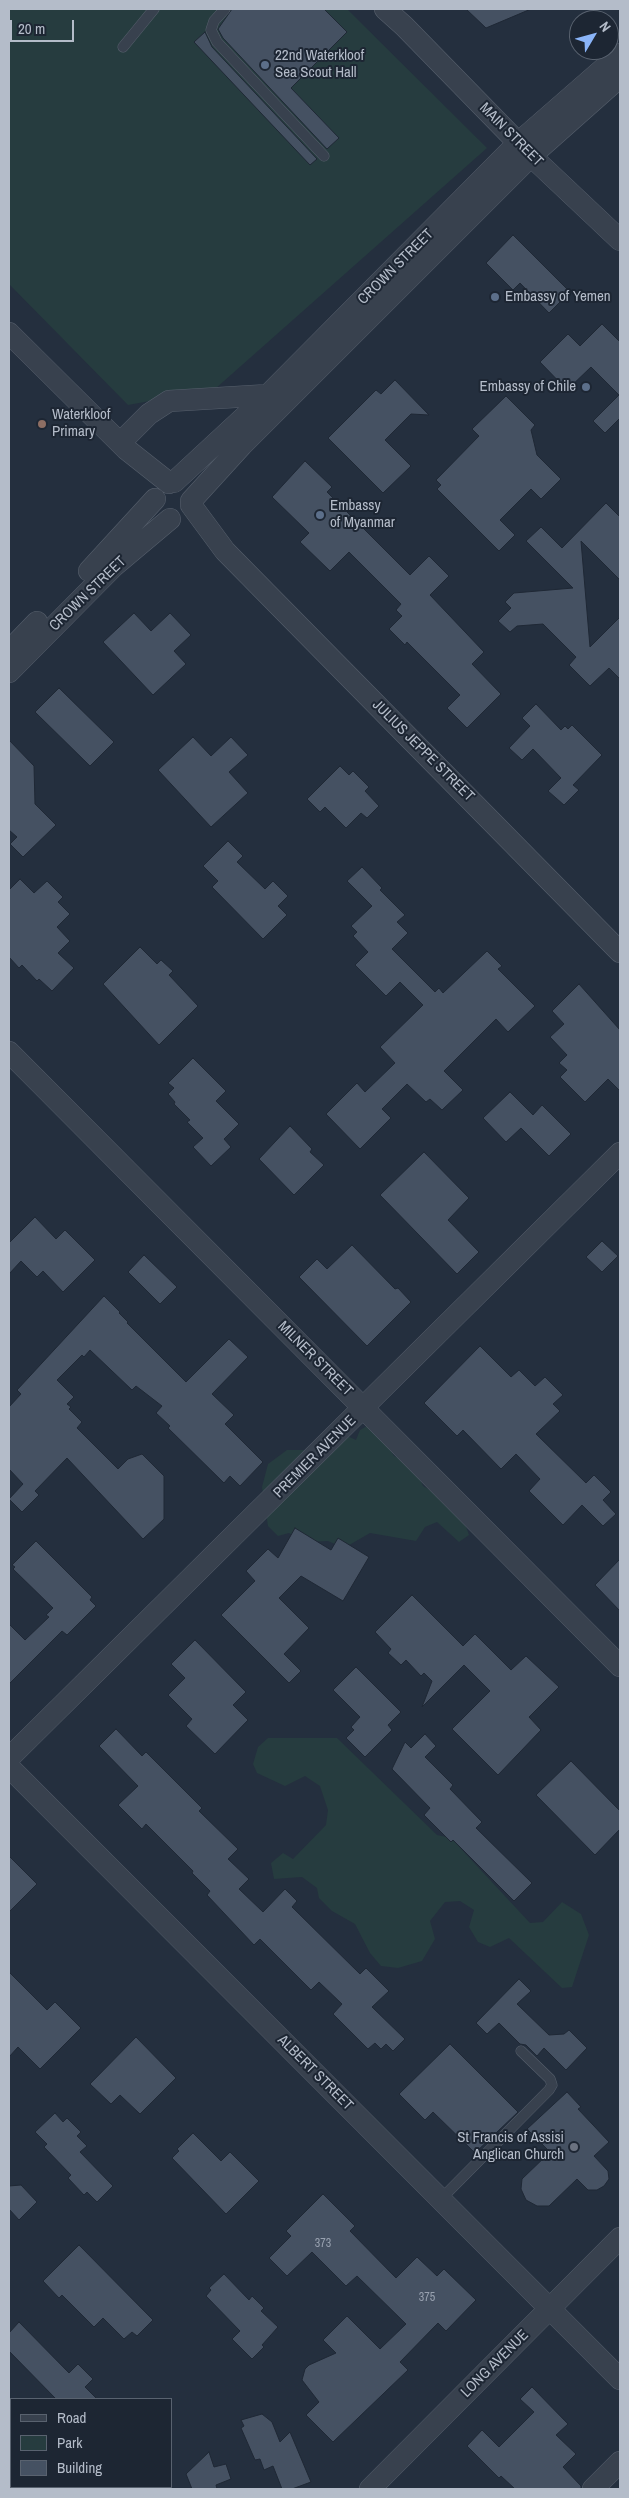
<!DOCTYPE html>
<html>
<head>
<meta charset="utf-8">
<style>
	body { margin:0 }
	#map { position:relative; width:629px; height:2498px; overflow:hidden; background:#242f3e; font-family:"Archivo Narrow",sans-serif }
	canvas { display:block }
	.frame { position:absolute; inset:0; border:10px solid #b4bcc9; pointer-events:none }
	.legend { position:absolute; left:10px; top:2398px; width:162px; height:90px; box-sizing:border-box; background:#1d2633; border:1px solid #59626f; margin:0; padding:6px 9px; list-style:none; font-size:15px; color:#b4bcc9 }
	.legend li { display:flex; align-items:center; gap:10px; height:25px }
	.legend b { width:25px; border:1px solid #59626f }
	.north { position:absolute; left:569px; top:10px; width:50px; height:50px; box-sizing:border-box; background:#1d2633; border:1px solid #59626f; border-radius:50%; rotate:53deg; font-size:14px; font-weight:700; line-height:20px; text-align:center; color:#b4bcc9 }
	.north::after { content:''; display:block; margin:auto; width:18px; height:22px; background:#8ab4f8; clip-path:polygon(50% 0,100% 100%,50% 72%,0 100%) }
	.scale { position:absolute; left:10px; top:20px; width:64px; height:22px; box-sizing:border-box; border:2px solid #b4bcc9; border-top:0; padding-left:6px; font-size:15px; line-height:18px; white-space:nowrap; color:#b4bcc9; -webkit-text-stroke:4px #1d2633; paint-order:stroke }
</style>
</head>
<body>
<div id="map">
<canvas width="629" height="2498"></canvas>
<div class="frame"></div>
<ul class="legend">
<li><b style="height:6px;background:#38414e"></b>Road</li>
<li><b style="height:14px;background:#263c3f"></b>Park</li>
<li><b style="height:14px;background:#455162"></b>Building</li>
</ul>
<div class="north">N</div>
<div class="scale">20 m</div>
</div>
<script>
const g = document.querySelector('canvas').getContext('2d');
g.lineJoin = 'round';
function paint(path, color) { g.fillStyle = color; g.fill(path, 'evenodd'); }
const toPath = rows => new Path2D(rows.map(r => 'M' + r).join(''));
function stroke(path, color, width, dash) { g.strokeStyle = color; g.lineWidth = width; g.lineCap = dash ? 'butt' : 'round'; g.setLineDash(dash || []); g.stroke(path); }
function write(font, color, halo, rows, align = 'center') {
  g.font = font + ' "Archivo Narrow",sans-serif'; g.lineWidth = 4; g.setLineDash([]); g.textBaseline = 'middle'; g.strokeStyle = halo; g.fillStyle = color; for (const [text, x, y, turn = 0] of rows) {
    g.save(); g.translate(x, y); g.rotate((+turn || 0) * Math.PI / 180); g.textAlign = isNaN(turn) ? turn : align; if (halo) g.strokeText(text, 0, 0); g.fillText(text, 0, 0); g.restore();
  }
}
paint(toPath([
	[9,9,347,9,487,148,215,389,128,405,9,284],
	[367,1426,379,1433,394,1456,414,1466,423,1486,451,1503,463,1518,469,1535,459,1542,437,1522,425,1527,416,1541,370,1533,344,1548,328,1541,306,1542,289,1533,278,1536,268,1526,262,1487,268,1464,287,1450,329,1450,343,1434,356,1440,360,1430],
	[268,1738,337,1738,437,1835,451,1838,530,1923,543,1922,562,1902,581,1914,589,1935,572,1987,562,1988,509,1938,490,1947,478,1942,469,1927,474,1910,460,1901,445,1902,430,1921,435,1939,422,1961,398,1968,381,1966,370,1953,355,1924,332,1911,319,1898,317,1888,302,1877,274,1879,271,1863,283,1853,293,1859,326,1825,328,1810,320,1786,305,1776,285,1786,257,1773,253,1764,258,1747]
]), '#263c3f');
const building = toPath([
	[232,9,324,9,347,32,291,88,339,138,327,149,223,38,218,29,232,9],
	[466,9,531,9,486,28,466,9],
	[205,32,212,47,317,159,310,165,194,42,205,32],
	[513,235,570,292,549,313,520,283,513,290,486,263,513,235],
	[602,324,620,342,620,418,605,433,593,421,619,395,591,367,567,390,540,362,568,334,580,346,602,324],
	[395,380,429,415,411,414,385,440,411,466,383,493,328,438,376,390,381,394,395,380],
	[506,396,535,425,531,430,537,455,561,479,541,499,531,489,500,520,515,535,499,551,437,489,441,485,436,480,479,436,472,429,506,396],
	[305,461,332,487,327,492,410,575,429,556,449,576,430,595,484,652,472,664,501,694,467,728,447,708,460,695,407,642,405,645,389,629,402,616,396,610,401,604,349,552,330,571,300,542,309,533,272,497,305,461],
	[606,503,620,517,620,580,581,541,590,647,620,617,620,679,609,668,590,686,569,665,576,657,543,624,517,626,510,632,498,621,511,608,505,602,514,593,573,588,526,541,541,527,562,548,606,503],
	[134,613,151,631,170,613,191,635,174,651,186,664,153,695,103,642,134,613],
	[59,688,114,742,90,766,35,712,59,688],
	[536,704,561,730,565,726,568,729,572,725,602,755,573,785,579,790,564,805,548,791,561,778,533,749,522,760,509,748,530,726,522,718,536,704],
	[193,737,211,756,231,737,248,755,229,772,248,793,211,827,158,770,193,737],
	[9,740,34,766,35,804,56,825,23,857,10,844,17,837,9,830,9,740],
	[340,766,349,775,353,771,369,787,365,791,379,806,367,818,361,813,346,828,325,807,320,812,307,799,340,766],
	[228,841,243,856,237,862,265,889,273,881,288,896,278,906,287,915,263,939,212,887,218,881,203,866,228,841],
	[362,867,382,888,380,890,405,915,397,922,408,933,392,949,435,992,439,988,443,993,487,951,502,966,498,969,535,1006,508,1032,496,1019,444,1071,463,1090,442,1110,430,1099,426,1102,407,1084,382,1109,391,1118,360,1149,326,1114,357,1083,365,1092,395,1063,380,1047,423,1005,400,982,386,996,355,965,368,952,353,936,357,932,351,926,372,906,347,881,362,867],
	[20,879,34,893,47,881,63,897,58,902,70,914,57,927,70,941,58,953,74,968,52,991,39,979,37,981,22,965,19,968,9,957,9,890,20,879],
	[140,947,157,964,161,960,173,971,169,975,198,1006,159,1045,103,984,140,947],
	[579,984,620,1030,620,1091,608,1079,585,1102,560,1077,567,1070,559,1063,567,1055,550,1037,564,1024,552,1011,579,984],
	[193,1058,226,1091,216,1101,239,1124,224,1139,231,1147,211,1166,193,1147,203,1138,187,1122,190,1120,174,1104,175,1102,168,1094,174,1088,168,1083,193,1058],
	[510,1092,533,1115,542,1105,571,1134,549,1156,521,1128,506,1142,483,1118,510,1092],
	[290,1126,312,1149,310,1152,324,1165,294,1195,259,1159,290,1126],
	[424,1152,469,1198,448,1220,479,1252,457,1274,380,1195,424,1152],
	[35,1217,56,1239,65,1230,95,1260,63,1292,43,1271,37,1277,21,1261,9,1274,9,1243,35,1217],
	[602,1241,618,1256,602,1272,586,1257,602,1241],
	[352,1245,395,1289,398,1288,411,1302,367,1346,299,1277,317,1259,327,1269,352,1245],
	[144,1255,177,1287,160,1304,128,1272,144,1255],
	[104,1296,120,1312,119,1313,128,1322,127,1323,186,1382,229,1339,248,1357,212,1394,234,1415,225,1424,263,1462,240,1486,230,1476,224,1483,168,1428,170,1426,156,1413,162,1406,136,1386,132,1390,90,1350,84,1357,82,1355,57,1380,74,1397,67,1404,71,1407,69,1409,82,1422,77,1428,118,1469,128,1459,142,1454,164,1476,164,1519,143,1539,67,1458,35,1491,39,1495,22,1512,9,1499,23,1484,9,1469,9,1407,21,1394,17,1390,104,1296],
	[480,1346,511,1377,519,1370,535,1386,545,1377,563,1395,553,1404,560,1411,536,1434,586,1483,594,1475,611,1492,603,1500,616,1514,603,1526,582,1505,563,1525,529,1491,540,1479,516,1454,501,1469,463,1430,457,1436,424,1403,480,1346],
	[295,1528,331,1550,338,1538,369,1557,343,1601,301,1576,279,1598,309,1628,284,1654,301,1671,289,1683,221,1615,255,1581,246,1571,268,1549,278,1558,295,1528],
	[36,1541,92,1597,90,1600,96,1606,67,1635,62,1631,9,1684,9,1624,25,1640,49,1617,46,1615,53,1608,13,1569,15,1567,12,1565,36,1541],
	[620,1559,620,1611,595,1585,620,1559],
	[412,1595,463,1646,475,1634,511,1670,526,1656,559,1687,529,1717,541,1730,498,1775,452,1729,490,1691,464,1665,422,1707,432,1681,424,1673,421,1676,406,1660,401,1665,388,1653,391,1649,375,1632,412,1595],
	[195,1640,246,1692,233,1705,248,1720,215,1754,186,1726,192,1719,168,1695,185,1678,171,1664,195,1640],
	[356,1667,401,1712,388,1725,392,1730,365,1757,346,1738,354,1730,351,1727,360,1717,333,1690,356,1667],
	[116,1729,142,1756,146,1752,202,1808,199,1811,238,1849,228,1859,249,1879,239,1889,263,1912,285,1889,297,1901,292,1907,360,1974,366,1968,389,1991,372,2007,405,2039,393,2051,386,2044,381,2049,375,2043,368,2049,333,2014,342,2004,319,1982,311,1990,260,1939,254,1945,207,1895,210,1891,192,1873,193,1871,146,1824,142,1829,118,1805,138,1786,99,1746,116,1729],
	[425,1734,436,1746,425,1757,453,1785,450,1789,482,1822,476,1828,532,1883,514,1901,453,1840,451,1842,424,1815,430,1808,392,1769,405,1742,411,1748,425,1734],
	[571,1761,620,1811,620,1829,595,1855,536,1795,571,1761],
	[9,1856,37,1884,9,1912,9,1856],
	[9,1972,47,2010,55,2002,81,2028,40,2069,18,2047,9,2057,9,1972],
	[519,1979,531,1991,517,2004,549,2035,564,2034,569,2030,587,2048,566,2070,544,2048,537,2056,526,2045,520,2044,499,2023,487,2034,476,2023,519,1979],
	[136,2037,176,2078,140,2114,120,2095,111,2104,90,2084,136,2037],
	[450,2044,518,2112,475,2153,433,2112,425,2120,399,2094,450,2044],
	[567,2092,581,2107,578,2109,609,2142,594,2156,608,2171,609,2179,604,2186,597,2190,588,2190,577,2179,549,2206,537,2206,526,2200,521,2189,522,2179,550,2152,527,2129,567,2092],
	[55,2113,63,2122,67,2118,81,2132,77,2136,87,2146,80,2152,113,2186,97,2202,87,2192,84,2195,68,2178,71,2175,44,2147,47,2144,35,2132,55,2113],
	[193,2133,221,2161,230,2152,259,2181,226,2214,172,2158,179,2151,177,2149,193,2133],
	[21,2185,37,2202,19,2220,9,2209,9,2186,21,2185],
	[323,2194,355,2226,350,2231,396,2278,417,2257,437,2276,444,2269,476,2300,446,2331,438,2323,400,2362,408,2370,333,2442,306,2415,319,2402,302,2380,305,2369,309,2365,336,2353,323,2340,347,2316,380,2349,406,2324,357,2276,346,2286,312,2252,287,2276,269,2258,291,2236,286,2231,323,2194],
	[79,2245,153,2320,137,2336,132,2332,124,2339,103,2318,94,2327,62,2295,59,2298,43,2281,79,2245],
	[224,2274,249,2300,252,2296,264,2308,261,2311,278,2327,262,2345,264,2347,252,2359,232,2339,240,2331,206,2296,211,2290,209,2288,224,2274],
	[19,2322,69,2373,78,2364,93,2379,85,2387,97,2399,56,2399,9,2351,9,2333,19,2322],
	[532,2387,568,2424,556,2435,576,2454,563,2467,581,2486,581,2489,515,2489,501,2476,499,2478,467,2446,482,2430,499,2447,534,2412,520,2399,532,2387],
	[262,2414,272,2422,280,2442,290,2432,311,2482,292,2489,282,2489,273,2466,264,2470,260,2459,255,2460,241,2428,244,2426,241,2420,262,2414],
	[209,2452,214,2467,226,2464,231,2479,216,2485,217,2489,192,2489,186,2474,209,2452]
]);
paint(building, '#455162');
stroke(building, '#1f2835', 1);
const service = toPath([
	[225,9,214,21,211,30,217,42,324,156],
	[123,47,154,9],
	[441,2199,549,2090,552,2085,550,2079,521,2051]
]);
const minor = toPath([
	[385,9,404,26,531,156,620,240],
	[9,333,126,449,169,483],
	[120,443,149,414,169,401,268,395,272,399],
	[174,482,268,395,518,143,620,54],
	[191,501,242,445,531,156,620,77],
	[191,505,225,551,620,952],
	[89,571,155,499],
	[9,651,37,622],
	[9,672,114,566,170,519],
	[9,1052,620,1666],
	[9,1758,620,1153],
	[9,1767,620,2379],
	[15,2487,18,2489],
	[370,2489,620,2238],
	[593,2489,620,2462]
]);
stroke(service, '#565f6c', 11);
stroke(minor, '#565f6c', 22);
stroke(service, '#38414e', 10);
stroke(minor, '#38414e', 21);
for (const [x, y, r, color] of [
	[265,65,5,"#5c6f8a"],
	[495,297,5,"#5c6f8a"],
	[586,387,5,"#5c6f8a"],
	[42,424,5,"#8d6e63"],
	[320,515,5,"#5c6f8a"],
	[574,2147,5,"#6b7280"]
]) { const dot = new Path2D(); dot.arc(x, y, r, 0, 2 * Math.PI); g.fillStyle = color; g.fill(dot); stroke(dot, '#1d2633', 2); }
write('12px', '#98a1af', null, [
	["373",323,2244],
	["375",427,2298]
]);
write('15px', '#b4bcc9', '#1d2633', [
	["22nd Waterkloof",275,56],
	["Sea Scout Hall",275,73],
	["Embassy of Yemen",505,297],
	["Embassy of Chile",576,387,"right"],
	["Waterkloof",52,415],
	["Primary",52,432],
	["Embassy",330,506],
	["of Myanmar",330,523],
	["St Francis of Assisi",564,2138,"right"],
	["Anglican Church",564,2155,"right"]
], 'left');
write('15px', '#b4bcc9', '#1d2633', [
	["MAIN STREET",511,135,45],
	["CROWN STREET",396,267,-45],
	["CROWN STREET",88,594,-44],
	["JULIUS JEPPE STREET",423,751,45],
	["MILNER STREET",315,1359,45],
	["PREMIER AVENUE",315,1457,-45],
	["ALBERT STREET",315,2073,45],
	["LONG AVENUE",495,2364,-45]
]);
</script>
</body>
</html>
